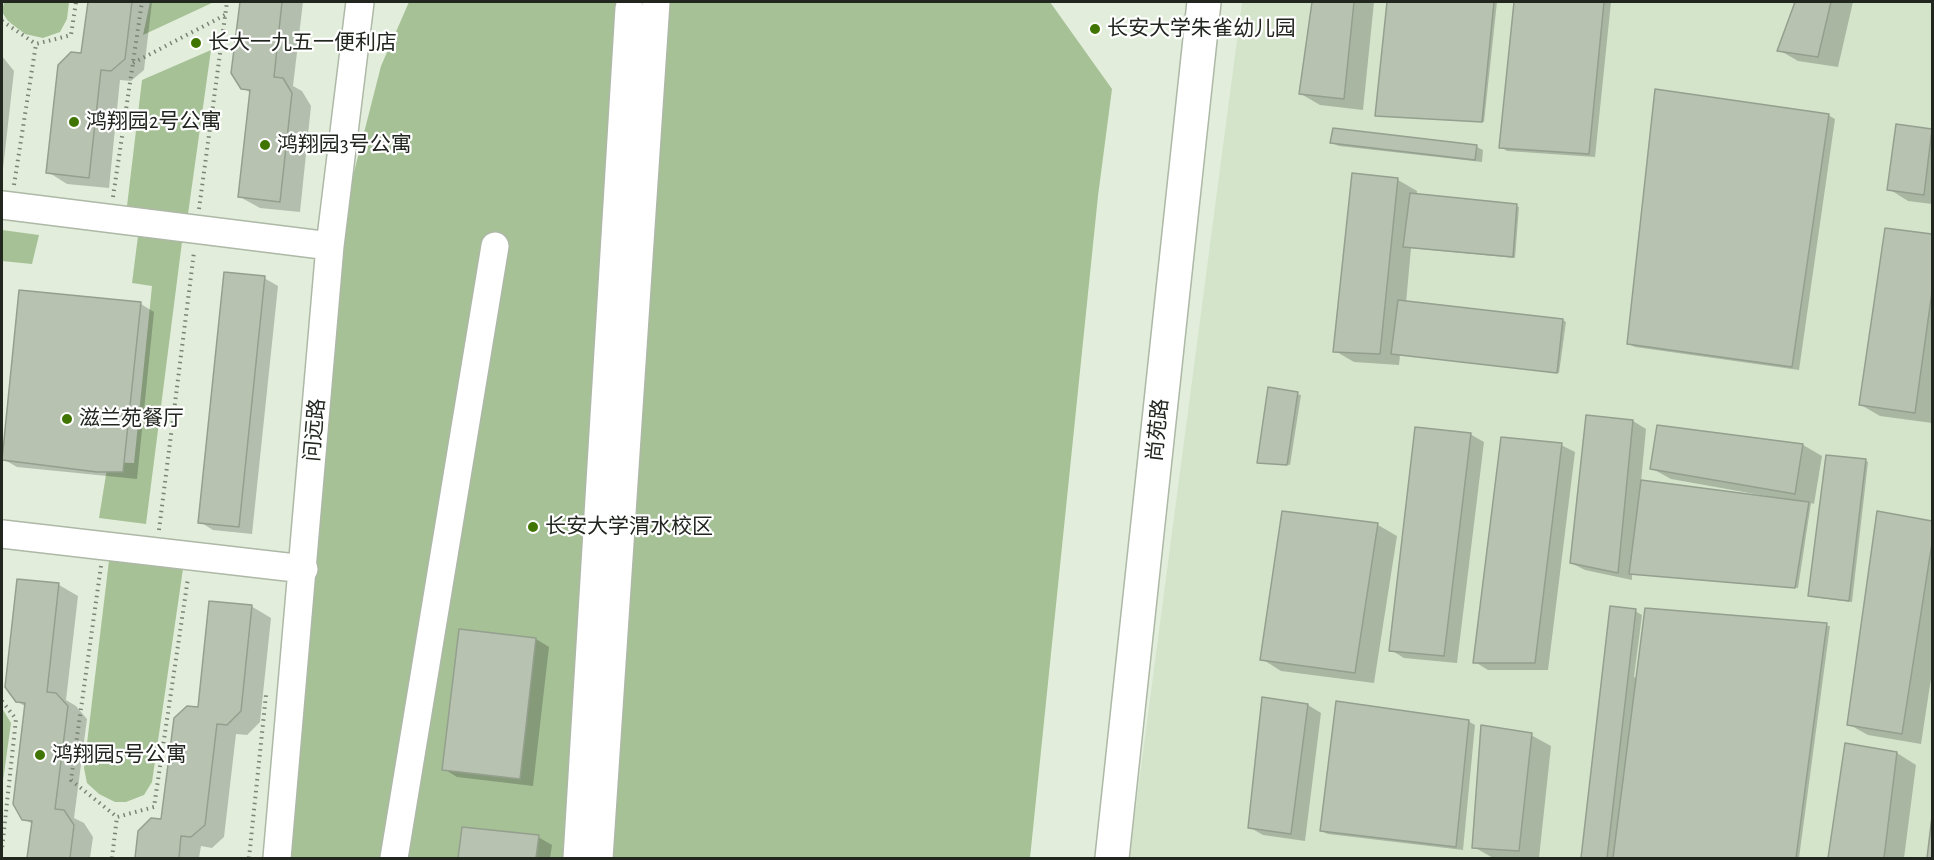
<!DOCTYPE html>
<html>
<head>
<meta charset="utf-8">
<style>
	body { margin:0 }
	#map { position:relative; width:1934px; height:860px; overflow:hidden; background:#e2eedb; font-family:"Alegreya Sans",sans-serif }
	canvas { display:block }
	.frame { position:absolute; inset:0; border:3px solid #21261f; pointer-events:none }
</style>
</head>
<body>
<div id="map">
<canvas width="1934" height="860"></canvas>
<div class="frame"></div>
</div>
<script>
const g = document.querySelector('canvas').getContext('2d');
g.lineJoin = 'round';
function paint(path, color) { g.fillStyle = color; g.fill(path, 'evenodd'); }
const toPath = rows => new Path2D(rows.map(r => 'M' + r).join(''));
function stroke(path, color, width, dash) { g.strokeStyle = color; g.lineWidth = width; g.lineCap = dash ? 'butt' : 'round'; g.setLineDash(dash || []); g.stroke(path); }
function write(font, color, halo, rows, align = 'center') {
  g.font = font + ' "Alegreya Sans","Noto Sans SC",sans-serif'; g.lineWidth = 4.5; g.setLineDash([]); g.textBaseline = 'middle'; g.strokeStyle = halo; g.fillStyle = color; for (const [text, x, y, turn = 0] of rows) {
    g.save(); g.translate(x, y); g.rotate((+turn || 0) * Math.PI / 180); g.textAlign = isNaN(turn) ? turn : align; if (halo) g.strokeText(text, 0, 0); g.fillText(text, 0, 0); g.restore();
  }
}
paint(toPath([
	[1242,2,1932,2,1932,858,1129,858]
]), '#d4e4cb');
paint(toPath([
	[4,2,69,2,67,19,60,32,43,38,25,34,8,21,2,12],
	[150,2,214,2,143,35],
	[409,2,1050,2,1112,89,1098,196,1030,858,288,858,341,223,381,66],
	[211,50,188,214,127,206,142,80],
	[2,230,39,235,32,264,2,261],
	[138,236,182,242,146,524,99,518,108,462,134,463,152,286,132,283],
	[110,552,184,562,152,782,144,795,126,802,115,802,99,794,87,783,84,768],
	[2,708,11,723,2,788]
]), '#a7c197');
paint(toPath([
	[89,2,152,2,144,70,131,81,120,80,109,188,67,184,48,172,83,55],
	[241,2,303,2,293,86,302,91,311,106,300,212,260,208,240,197,251,93,242,88,233,73],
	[1313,2,1374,2,1363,110,1320,105,1301,94],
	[1389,2,1497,2,1484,122,1377,115],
	[1515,2,1611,2,1595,157,1507,151,1501,147],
	[1797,2,1853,2,1838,67,1798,61,1779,50],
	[2,56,14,71,2,178],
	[1828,115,1835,119,1799,370,1635,347,1629,344],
	[1898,126,1932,130,1932,204,1908,201,1889,189],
	[1332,143,1477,147,1483,150,1482,162,1339,146],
	[1353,175,1398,180,1417,191,1417,195,1519,207,1515,258,1411,248,1406,303,1563,320,1566,322,1559,373,1400,355,1399,365,1354,362,1335,351],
	[1886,229,1932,236,1932,423,1880,416,1861,405],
	[264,278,278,286,252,534,213,530,200,522],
	[141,304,154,312,137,479,17,467,3,459],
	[1270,389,1301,395,1290,465,1259,462],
	[1633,421,1646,429,1641,482,1766,498,1766,496,1671,479,1651,468,1803,445,1822,456,1814,504,1811,503,1798,588,1632,574,1632,580,1585,570,1571,563],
	[1470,434,1484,442,1457,663,1404,658,1391,650],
	[1561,445,1575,452,1548,670,1488,670,1475,662],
	[1866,461,1868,462,1852,602,1813,597,1810,595],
	[1878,513,1932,522,1932,672,1921,744,1868,735,1848,724],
	[1378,525,1397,536,1374,683,1281,671,1262,659],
	[59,585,78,596,66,700,76,706,87,719,74,818,84,823,93,837,90,858,29,858,33,824,23,819,26,707,17,701],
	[251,606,271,618,260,722,247,735,236,734,224,837,212,848,201,846,199,858,136,858,139,831,163,821,199,708],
	[1612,608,1635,611,1642,615,1634,677,1637,678,1646,610,1830,626,1799,858,1582,858],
	[460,630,536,639,549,647,533,786,457,777,444,769],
	[1263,698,1308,705,1321,713,1305,841,1263,835,1249,827],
	[1468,721,1475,725,1463,850,1328,834,1321,831],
	[1531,735,1551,746,1539,858,1493,858,1474,847],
	[1847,745,1897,753,1916,765,1904,858,1829,858],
	[463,829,538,837,552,845,550,858,460,858]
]), '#0003');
const building = toPath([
	[88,2,132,2,125,59,111,71,101,70,89,178,46,173,58,65,71,52,81,53,88,2],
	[240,2,282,2,274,77,283,78,292,93,280,202,238,197,250,90,241,89,231,73,240,2],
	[1312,2,1354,2,1344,99,1299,94,1312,2],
	[1387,2,1494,2,1482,122,1375,116,1387,2],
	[1514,2,1604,2,1589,154,1499,148,1514,2],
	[1795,2,1831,2,1818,57,1777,51,1795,2],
	[1655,89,1829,114,1792,367,1627,344,1655,89],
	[1896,124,1932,129,1924,195,1887,190,1896,124],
	[1333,128,1477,145,1475,160,1330,143,1333,128],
	[1352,173,1398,178,1380,354,1333,352,1352,173],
	[1410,193,1517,204,1513,257,1403,247,1410,193],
	[1885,228,1932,234,1932,292,1915,413,1859,405,1885,228],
	[224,272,265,276,239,527,198,523,224,272],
	[19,290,141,302,123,472,97,472,2,460,19,290],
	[1398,300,1563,319,1557,373,1391,354,1398,300],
	[1268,387,1298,392,1287,465,1257,463,1268,387],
	[1586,415,1633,420,1618,573,1570,563,1586,415],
	[1657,425,1803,444,1795,494,1650,469,1657,425],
	[1415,427,1471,433,1444,656,1389,651,1415,427],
	[1501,437,1562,443,1535,663,1473,663,1501,437],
	[1826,455,1866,459,1849,601,1808,596,1826,455],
	[1641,480,1809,502,1795,588,1629,574,1641,480],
	[1282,511,1378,523,1355,673,1260,660,1282,511],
	[1877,511,1932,521,1932,543,1902,734,1847,725,1877,511],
	[17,579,59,583,47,692,56,693,68,706,55,809,64,810,74,825,70,858,27,858,32,821,22,820,13,804,25,703,16,702,5,687,17,579],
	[209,601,252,605,241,711,227,725,217,724,205,825,191,837,181,836,179,858,135,858,138,831,151,818,161,819,174,718,187,706,198,707,209,601],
	[1610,606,1636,609,1607,858,1581,858,1610,606],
	[1645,608,1827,623,1796,858,1613,858,1645,608],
	[459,629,536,638,520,779,442,770,459,629],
	[1262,697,1308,704,1291,834,1248,828,1262,697],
	[1336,701,1469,720,1456,847,1320,831,1336,701],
	[1481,725,1532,733,1519,851,1472,848,1481,725],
	[1845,743,1897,752,1884,858,1828,858,1845,743],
	[1932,816,1932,858,1927,858,1932,816],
	[462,827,539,835,536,858,458,858,462,827]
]);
paint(building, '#b7c2b0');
stroke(building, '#949f8e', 1.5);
const minor = toPath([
	[2,205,330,246],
	[2,534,304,569],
	[277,858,330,246,360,2],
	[394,858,495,246],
	[577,858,629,8],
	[599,858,656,2]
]);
const major = toPath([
	[1112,858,1204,2]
]);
stroke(minor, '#adb8a6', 30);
stroke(major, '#adb8a6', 36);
stroke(toPath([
	[2,21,36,44],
	[133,63,225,15],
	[14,185,36,44,71,35,76,2],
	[113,197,142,2],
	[199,209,227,2],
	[159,530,194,252],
	[101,566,71,780,117,817],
	[2,701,16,719,2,849],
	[112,858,117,817,154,807,188,578],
	[249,858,266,695]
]), '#7b8376', 4, [1.5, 4.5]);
stroke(minor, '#fff', 27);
stroke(major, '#fff', 33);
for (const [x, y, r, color] of [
	[1095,29,6,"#407501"],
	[196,43,6,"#407501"],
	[74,122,6,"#407501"],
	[265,145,6,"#407501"],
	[67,419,6,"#407501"],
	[533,527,6,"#407501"],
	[40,755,6,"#407501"]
]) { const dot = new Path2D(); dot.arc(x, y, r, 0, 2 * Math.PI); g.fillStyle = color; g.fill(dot); stroke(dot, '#fff', 2); }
write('21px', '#21261f', '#fff', [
	["长安大学朱雀幼儿园",1107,29],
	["长大一九五一便利店",208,43],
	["鸿翔园2号公寓",86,122],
	["鸿翔园3号公寓",277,145],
	["滋兰苑餐厅",79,419],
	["长安大学渭水校区",545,527],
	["鸿翔园5号公寓",52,755]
], 'left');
write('21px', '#21261f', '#fff', [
	["问远路",315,430,-85],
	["尚苑路",1158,430,-84]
]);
</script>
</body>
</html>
